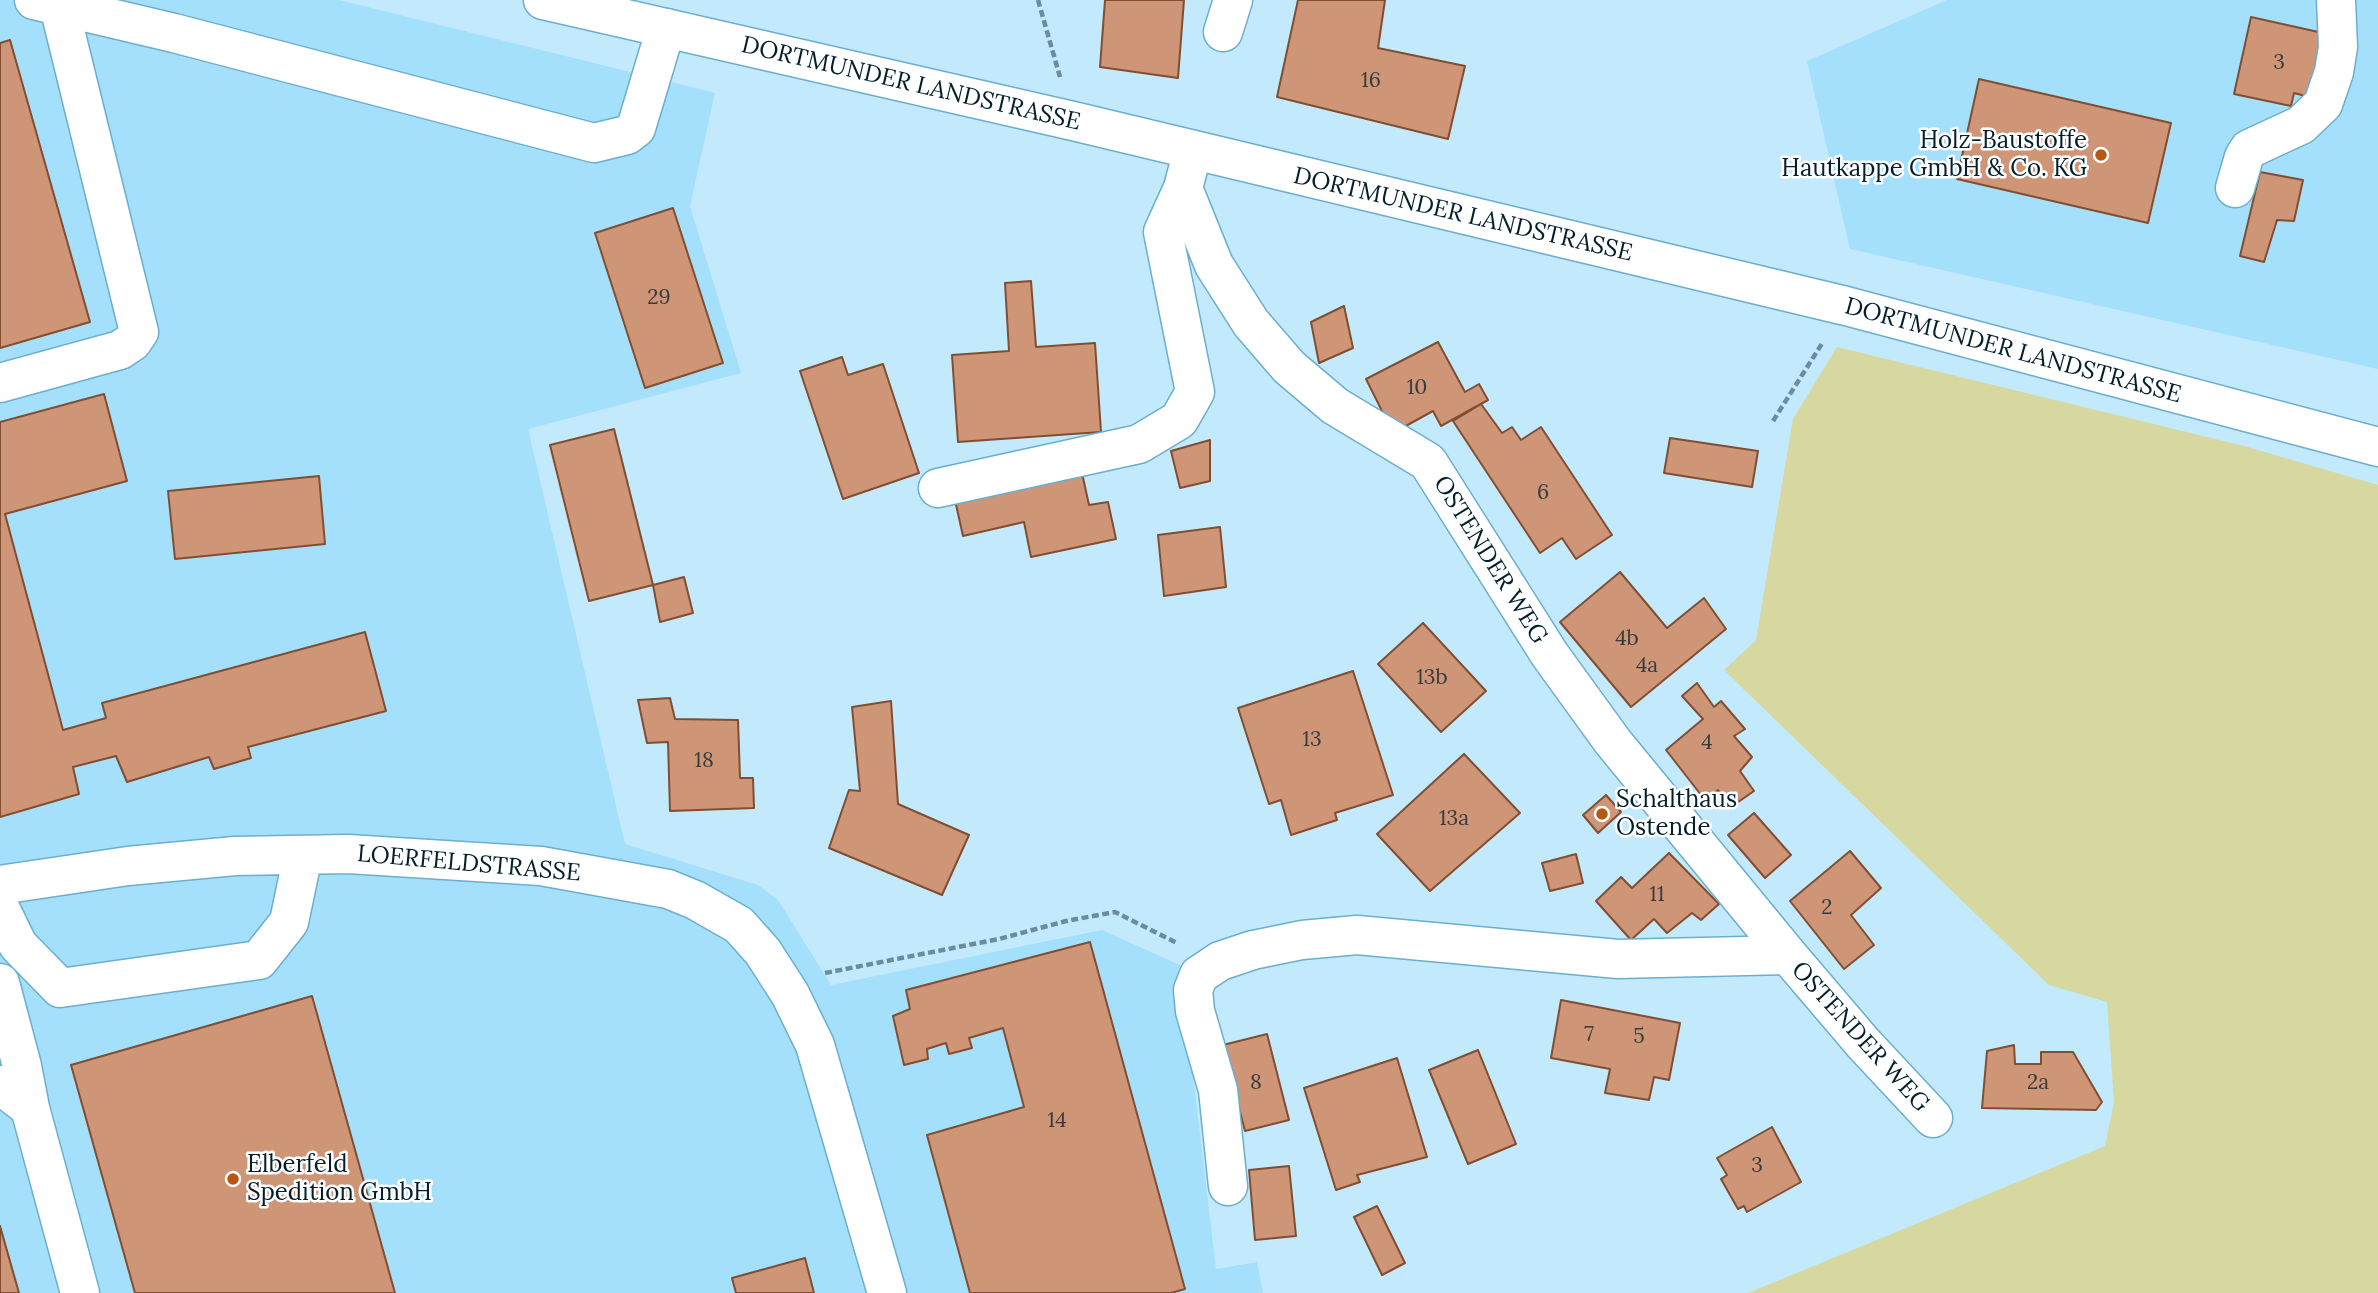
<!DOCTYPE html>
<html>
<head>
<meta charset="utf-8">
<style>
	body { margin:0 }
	canvas { display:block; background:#c2e9fc }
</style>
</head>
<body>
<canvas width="2378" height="1293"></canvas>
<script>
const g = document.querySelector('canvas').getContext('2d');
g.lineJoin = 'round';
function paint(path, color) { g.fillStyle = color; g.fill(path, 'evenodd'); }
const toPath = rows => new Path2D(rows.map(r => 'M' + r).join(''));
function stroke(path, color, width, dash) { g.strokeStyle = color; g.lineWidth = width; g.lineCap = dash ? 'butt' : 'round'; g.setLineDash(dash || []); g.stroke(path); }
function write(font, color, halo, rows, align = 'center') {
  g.font = font + ' Lora,serif'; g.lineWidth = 5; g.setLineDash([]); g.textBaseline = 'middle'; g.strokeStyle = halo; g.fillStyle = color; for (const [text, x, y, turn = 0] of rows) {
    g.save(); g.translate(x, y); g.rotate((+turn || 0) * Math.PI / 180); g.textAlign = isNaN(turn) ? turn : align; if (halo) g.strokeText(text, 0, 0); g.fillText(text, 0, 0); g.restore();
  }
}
paint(toPath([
	[0,0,339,0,715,93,690,206,741,373,528,429,625,844,758,885,778,900,831,985,1102,930,1180,965,1216,1269,1257,1262,1263,1293,0,1293],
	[1947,0,2378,0,2378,369,1850,249,1807,61]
]), '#a4e0fc');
paint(toPath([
	[1837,347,2244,446,2378,485,2378,1293,1748,1293,2105,1146,2114,1102,2107,1002,2049,985,1724,670,1756,640,1793,419]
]), '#d7d89f');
const building = toPath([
	[1105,0,1184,0,1178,78,1100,67,1105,0],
	[1298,0,1385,0,1378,48,1465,66,1448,139,1277,97,1298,0],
	[2251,17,2323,33,2309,97,2294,93,2291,106,2234,94,2251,17],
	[10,40,90,322,0,348,0,43,10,40],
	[1979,79,2171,123,2148,223,1957,179,1979,79],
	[2260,172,2303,180,2294,221,2277,220,2264,262,2240,256,2260,172],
	[673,208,723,363,645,388,595,233,673,208],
	[1031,281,1036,347,1095,343,1101,432,958,442,952,355,1009,351,1005,283,1031,281],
	[1344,306,1353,348,1319,363,1311,322,1344,306],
	[1438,342,1465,392,1479,384,1488,400,1441,426,1433,411,1393,433,1366,379,1438,342],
	[842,357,848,375,883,364,919,473,843,499,800,371,842,357],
	[104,394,127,481,5,514,63,730,106,718,102,703,365,632,386,711,248,747,251,758,214,769,209,757,127,782,116,756,73,767,79,794,0,817,0,422,104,394],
	[1481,404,1502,433,1512,427,1521,440,1541,427,1612,535,1576,559,1562,538,1540,553,1453,421,1481,404],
	[614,429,653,585,589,601,550,445,614,429],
	[1670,438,1758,451,1752,487,1664,473,1670,438],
	[1210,440,1210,481,1180,488,1171,451,1210,440],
	[1082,473,1089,505,1108,502,1116,539,1031,557,1024,522,963,536,955,500,1082,473],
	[319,476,325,544,175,559,168,491,319,476],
	[1220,527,1226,587,1164,596,1158,535,1220,527],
	[1620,572,1667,628,1704,598,1726,629,1631,707,1560,622,1620,572],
	[684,577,693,613,660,622,653,585,684,577],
	[1423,623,1486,691,1441,732,1378,664,1423,623],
	[1353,671,1393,795,1335,813,1337,820,1291,835,1281,800,1269,804,1238,708,1353,671],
	[1697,683,1714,707,1721,701,1745,729,1734,736,1752,757,1740,771,1754,791,1731,807,1718,790,1705,800,1666,750,1703,719,1682,696,1697,683],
	[670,698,675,719,738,720,740,778,753,778,754,808,670,811,668,742,647,743,638,700,670,698],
	[891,701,898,804,969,835,942,895,829,848,849,790,860,791,852,707,891,701],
	[1464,754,1520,813,1430,891,1377,834,1464,754],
	[1606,795,1621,812,1598,833,1583,815,1606,795],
	[1754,813,1791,855,1765,878,1728,835,1754,813],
	[1850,851,1881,888,1851,915,1874,945,1844,969,1790,901,1850,851],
	[1669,853,1719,904,1701,920,1692,913,1667,933,1654,919,1631,940,1596,901,1621,877,1632,888,1669,853],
	[1576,854,1583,883,1550,891,1542,863,1576,854],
	[1090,942,1185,1289,1171,1293,970,1293,927,1135,1024,1107,1003,1028,969,1038,972,1048,949,1054,946,1043,927,1049,928,1059,904,1065,893,1016,910,1009,906,990,1090,942],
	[312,996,395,1293,135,1293,71,1065,312,996],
	[1561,1000,1680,1023,1669,1080,1654,1077,1649,1100,1605,1093,1610,1069,1551,1058,1561,1000],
	[1267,1034,1289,1120,1245,1131,1223,1045,1267,1034],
	[2014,1045,2015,1064,2041,1064,2041,1052,2073,1052,2102,1102,2096,1110,1982,1108,1987,1051,2014,1045],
	[1478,1050,1516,1144,1468,1164,1429,1070,1478,1050],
	[1397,1058,1427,1157,1357,1175,1360,1182,1336,1190,1304,1088,1397,1058],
	[1772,1127,1801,1182,1747,1212,1744,1206,1738,1209,1721,1179,1727,1175,1717,1158,1772,1127],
	[1289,1166,1296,1236,1255,1240,1249,1170,1289,1166],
	[1377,1206,1405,1263,1382,1275,1354,1217,1377,1206],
	[0,1226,19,1293,0,1293,0,1226],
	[805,1258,814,1293,736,1293,732,1278,805,1258]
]);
paint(building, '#ce9577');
stroke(building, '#814e32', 2);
const minor = toPath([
	[34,0,174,33,594,143,627,135,636,128,666,28],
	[1223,32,1233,0],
	[1193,150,1183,188,1214,265,1251,323,1289,367,1335,406,1428,462,1550,655,1613,742,1788,955,1863,1043,1933,1118],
	[2235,188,2244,157,2249,149,2301,125,2323,104,2334,72,2338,47,2336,0],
	[0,383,120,350,132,342,139,332,59,6],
	[938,488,1139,444,1179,420,1195,392,1163,232,1183,188],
	[0,885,128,866,235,856,348,854,541,866,668,889,695,900,739,925,763,952,790,994,815,1045,887,1293],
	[0,908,18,945,60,988,259,960,289,922,303,855],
	[0,983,22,1066,30,1108],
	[0,1085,30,1108,80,1293],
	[1228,1186,1218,1090,1195,1011,1193,990,1199,975,1220,961,1253,950,1302,940,1357,935,1618,959,1788,955]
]);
const major = toPath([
	[543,0,1073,121,1846,306,2378,447]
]);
stroke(minor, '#6caecd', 41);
stroke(major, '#6caecd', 41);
stroke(toPath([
	[1038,0,1060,77],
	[1773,421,1823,342],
	[825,973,999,939,1066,921,1115,912,1177,943]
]), '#6a8c9c', 4.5, [7, 3.5]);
stroke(minor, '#fff', 38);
stroke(major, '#fff', 38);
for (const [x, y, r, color] of [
	[2101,155,7,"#b85714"],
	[1602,814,7,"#b85714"],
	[233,1179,7,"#b85714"]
]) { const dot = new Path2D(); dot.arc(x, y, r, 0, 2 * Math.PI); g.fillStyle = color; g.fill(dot); stroke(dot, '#fff', 2.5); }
write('21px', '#363c3e', null, [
	["3",2279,63],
	["16",1371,81],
	["29",659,298],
	["10",1417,388],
	["6",1543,493],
	["4b",1627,639],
	["4a",1647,666],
	["13b",1432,678],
	["13",1312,740],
	["4",1707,743],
	["18",704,761],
	["13a",1454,819],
	["11",1657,895],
	["2",1827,908],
	["7",1589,1035],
	["5",1639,1037],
	["8",1256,1083],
	["2a",2038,1083],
	["14",1057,1121],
	["3",1757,1166]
]);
write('24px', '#031f2b', '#fff', [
	["DORTMUNDER LANDSTRASSE",911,84,13],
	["DORTMUNDER LANDSTRASSE",1463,215,13],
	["DORTMUNDER LANDSTRASSE",2013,351,15],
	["OSTENDER WEG",1490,560,58],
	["LOERFELDSTRASSE",469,864,5],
	["OSTENDER WEG",1860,1037,48]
]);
write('24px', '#031f2b', '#fff', [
	["Holz-Baustoffe",2087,141,"right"],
	["Hautkappe GmbH & Co. KG",2087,169,"right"],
	["Schalthaus",1616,800],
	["Ostende",1616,828],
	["Elberfeld",247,1165],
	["Spedition GmbH",247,1193]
], 'left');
</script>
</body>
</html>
